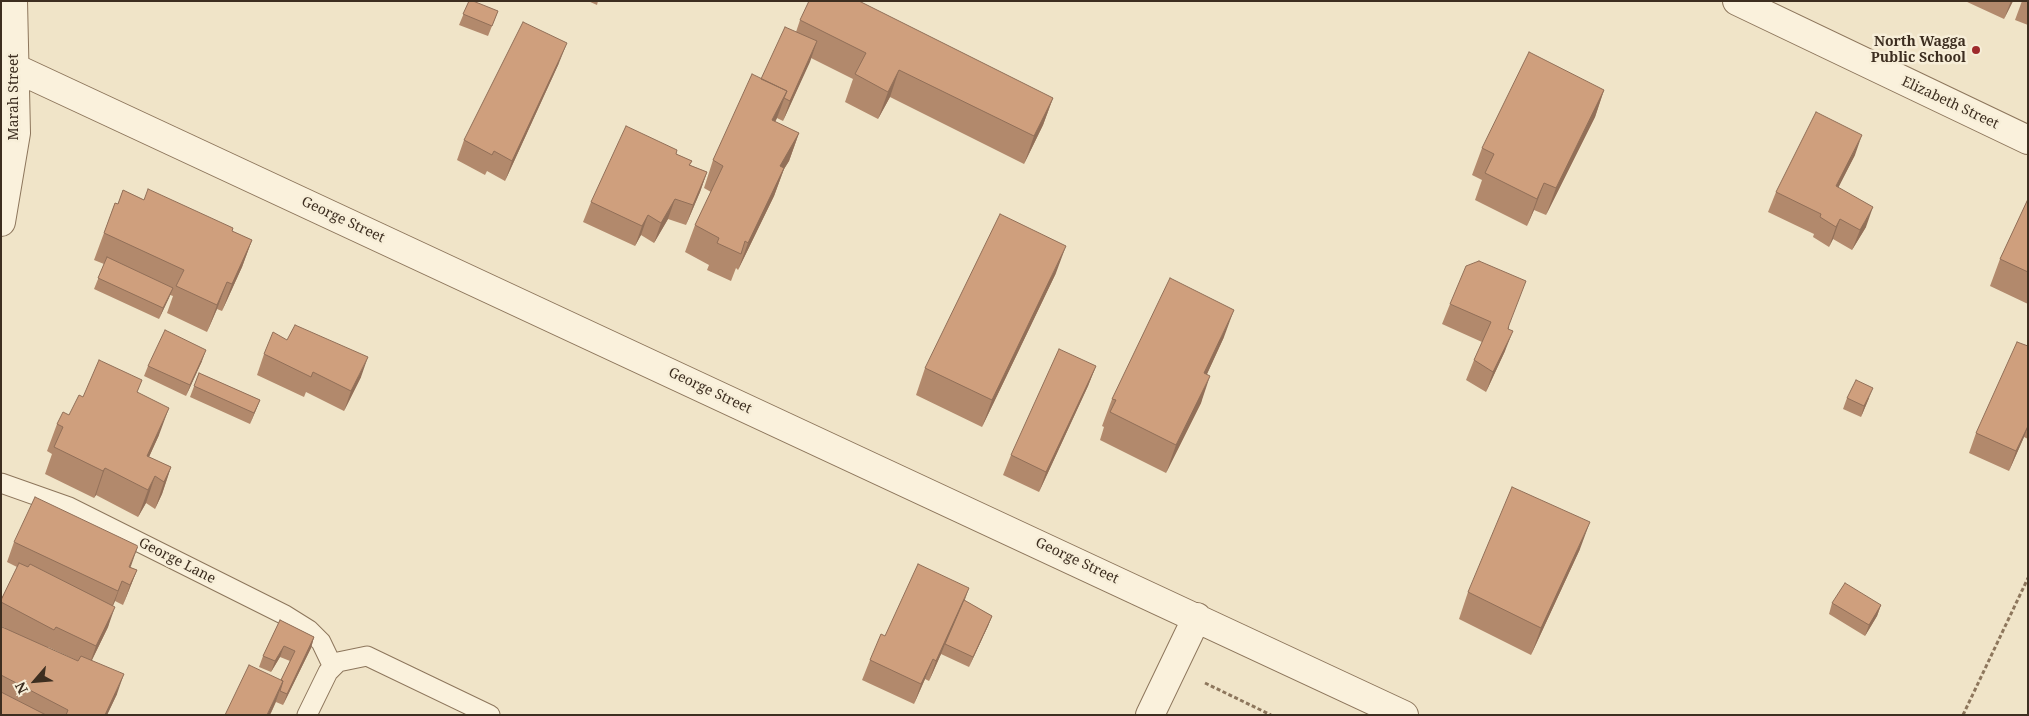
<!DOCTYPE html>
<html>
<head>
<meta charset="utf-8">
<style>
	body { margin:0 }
	#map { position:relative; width:2029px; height:716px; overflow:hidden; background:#f0e4c8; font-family:"Noto Serif",serif }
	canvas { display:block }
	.frame { position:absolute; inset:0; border:2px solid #3d2e20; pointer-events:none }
	.north { position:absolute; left:10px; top:656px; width:50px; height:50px; -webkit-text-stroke:4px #f7eed8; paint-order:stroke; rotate:243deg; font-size:14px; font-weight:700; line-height:20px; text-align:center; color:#3d2e20 }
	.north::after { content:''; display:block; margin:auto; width:18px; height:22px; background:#3d2e20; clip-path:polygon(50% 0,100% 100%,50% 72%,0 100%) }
</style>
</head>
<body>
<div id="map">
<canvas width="2029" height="716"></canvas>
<div class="frame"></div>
<div class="north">N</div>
</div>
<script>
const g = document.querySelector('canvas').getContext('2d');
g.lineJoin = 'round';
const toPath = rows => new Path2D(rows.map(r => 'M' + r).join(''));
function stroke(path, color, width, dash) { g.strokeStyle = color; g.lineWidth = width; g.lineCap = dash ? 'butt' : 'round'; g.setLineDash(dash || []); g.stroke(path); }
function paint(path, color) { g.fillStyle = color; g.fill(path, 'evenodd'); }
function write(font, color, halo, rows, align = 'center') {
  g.font = font + ' "Noto Serif",serif'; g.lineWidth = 5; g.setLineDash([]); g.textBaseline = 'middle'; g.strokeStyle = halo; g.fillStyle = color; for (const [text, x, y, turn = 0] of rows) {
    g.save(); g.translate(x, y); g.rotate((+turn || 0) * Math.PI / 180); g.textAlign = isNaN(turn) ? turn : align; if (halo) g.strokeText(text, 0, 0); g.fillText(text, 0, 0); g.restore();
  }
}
const lane = toPath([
	[1,483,69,507,285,615,309,630,321,642,333,667],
	[307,715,328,672,338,662,367,656,490,715]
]);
const street = toPath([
	[1737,1,2028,140],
	[15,68,1404,715],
	[1,222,16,133,13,1],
	[1150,715,1197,617]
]);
stroke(lane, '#8d765c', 21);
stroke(street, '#8d765c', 30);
stroke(toPath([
	[1205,683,1271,715],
	[1963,715,2028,578]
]), '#8d765c', 3, [4, 2.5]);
stroke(lane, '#faf1dc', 19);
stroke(street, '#faf1dc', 28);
paint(toPath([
	[469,1,498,11,488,36,459,25],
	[588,1,598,1,597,5],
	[1965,1,2013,1,2004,19],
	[2022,1,2028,1,2028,25,2015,20],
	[800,20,1053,98,1043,125,1024,164,890,97,878,119,845,102,853,79,811,58,783,121,777,118,775,122,799,133,789,161,784,169,774,196,738,270,736,268,731,281,707,270,709,265,685,252,695,225,711,192,704,188,713,160,761,79,796,32],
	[559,63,505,181,487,171,485,175,457,160,464,140],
	[1604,90,1595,117,1546,215,1534,210,1527,226,1475,200,1482,180,1472,175,1482,148],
	[676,154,692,161,690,165,707,172,700,192,686,225,668,219,654,243,641,235,635,246,583,222,591,202],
	[1855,155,1838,187,1866,227,1852,250,1833,239,1829,247,1813,237,1814,234,1768,212,1776,192],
	[123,190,144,200,232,231,252,240,242,267,222,311,217,309,207,332,167,313,173,296,170,295,159,319,94,289,104,264,94,260,115,203,118,204],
	[2028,199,2028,304,1990,286,2000,259],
	[1056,273,982,427,916,395,925,368],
	[1450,304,1509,327,1505,351,1486,392,1466,380,1474,360,1482,342,1442,324],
	[1224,337,1207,374,1201,403,1166,473,1100,440,1104,427,1102,426,1112,399],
	[2028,346,2028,439,2024,437,2009,471,1969,453,1976,433],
	[264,354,361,377,344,411,306,392,304,397,257,375],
	[202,361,186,396,144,376,148,366],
	[1096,366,1088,386,1039,492,1003,475,1011,455],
	[199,373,260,400,250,424,190,397],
	[138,392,159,435,149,457,171,467,162,494,155,509,146,503,138,517,96,495,94,498,45,474,52,454,47,451,57,424,69,415,83,397],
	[1847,398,1869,398,1861,417,1843,409],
	[14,542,130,567,137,570,123,605,115,601,113,606,108,627,92,660,117,694,107,715,1,715,1,630,5,628,1,626,1,600,17,567,7,562],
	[48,647,78,661,48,648],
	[1580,549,1531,655,1459,619,1468,592],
	[965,601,992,616,988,626,969,667,941,654,929,681,925,679,914,704,862,680,870,660,885,636],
	[1832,603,1881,605,1877,616,1865,636,1829,614],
	[280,620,314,637,311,648,283,705,276,702,270,715,281,680,290,661,280,657,271,672,259,667,263,656]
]), '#b2896c');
paint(toPath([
	[2011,1,2013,1,2004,19],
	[817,41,810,62,783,121,790,101],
	[567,43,559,63,505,181,512,161],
	[899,70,890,97,878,119,888,92],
	[1604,90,1595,117,1546,215,1556,188],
	[787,91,777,118,762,147,772,120],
	[1053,98,1043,125,1024,164,1034,136],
	[799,133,789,161,784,169,774,196,738,270,748,243,780,166],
	[1862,135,1855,155,1829,206,1836,186],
	[707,172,700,192,686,225,693,205],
	[1544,183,1534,210,1527,226,1537,199],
	[675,199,668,219,654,243,661,223],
	[1873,207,1866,227,1852,250,1860,230],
	[648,215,641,235,635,246,642,226],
	[1840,219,1833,239,1829,247,1836,227],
	[252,240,242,267,222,311,232,284],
	[1066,246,1056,273,982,427,992,400],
	[227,282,217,309,207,332,217,305],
	[173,288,169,298,159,319,163,308],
	[1234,310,1224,337,1195,400,1204,373],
	[1513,331,1505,351,1486,392,1493,372],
	[206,350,202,361,186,396,190,385],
	[368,357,361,377,344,411,351,391],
	[1096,366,1088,386,1039,492,1046,472],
	[1210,376,1201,403,1166,473,1176,445],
	[1873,388,1869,398,1861,417,1864,406],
	[260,400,256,410,250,424,254,413],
	[169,408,159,435,137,483,147,456],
	[2028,426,2024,437,2009,471,2016,451],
	[171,467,162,494,155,509,164,482],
	[105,468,96,495,94,498,103,471],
	[155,476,146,503,138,517,148,490],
	[1590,522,1580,549,1531,655,1541,628],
	[138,546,131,566,124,582,129,567],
	[137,570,123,605,130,585],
	[122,581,115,601,110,611],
	[969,588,962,608,945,644,941,654,929,681,936,661],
	[1881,605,1877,616,1865,636,1869,625],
	[115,607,108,627,89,666,96,646],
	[992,616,988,626,969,667,973,657],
	[314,637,311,648,283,705,287,694],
	[284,646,280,657,271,672,275,661],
	[933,659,925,679,914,704,921,684],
	[124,674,117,694,107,715,105,715],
	[283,681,276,701,270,715,267,715]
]), '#916f58');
const building = toPath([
	[469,1,473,1,498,11,492,26,463,14,469,1],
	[809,1,859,1,1053,98,1034,136,899,70,888,92,855,74,866,53,800,20,809,1],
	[523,22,567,43,512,161,494,151,492,155,464,140,523,22],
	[785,27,817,41,790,101,784,98,787,91,761,79,785,27],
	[1529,52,1604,90,1556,188,1544,183,1537,199,1485,173,1494,154,1482,148,1529,52],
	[752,74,787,91,772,120,799,133,780,166,784,168,748,243,745,241,741,254,717,243,719,238,695,225,723,166,713,160,752,74],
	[1816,112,1862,135,1836,186,1873,207,1860,230,1840,219,1836,227,1820,217,1821,214,1776,192,1816,112],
	[626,126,677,150,676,154,692,161,689,165,707,172,693,205,675,199,661,223,648,215,642,226,591,202,626,126],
	[148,189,233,228,232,231,252,240,232,284,227,282,217,305,176,286,184,270,104,233,115,203,118,204,123,190,144,200,148,189],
	[2028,199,2028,272,2000,259,2028,199],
	[1000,214,1066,246,992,400,925,368,1000,214],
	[107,257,173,288,163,308,98,278,107,257],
	[1479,261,1526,281,1509,325,1508,329,1513,331,1493,372,1474,360,1491,322,1450,304,1466,266,1479,261],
	[1170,278,1234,310,1204,373,1210,376,1176,445,1110,412,1116,400,1112,399,1170,278],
	[295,325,368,357,351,391,313,372,311,377,264,354,273,332,287,340,295,325],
	[165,330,206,350,190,385,148,366,165,330],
	[2017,342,2028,346,2028,426,2016,451,1976,433,2017,342],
	[1059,349,1096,366,1046,472,1011,455,1059,349],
	[99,360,142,380,137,392,169,408,147,456,171,467,164,482,155,476,148,490,105,468,103,471,54,447,63,427,57,424,63,412,69,415,79,395,83,397,99,360],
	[199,373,260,400,254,413,194,386,199,373],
	[1856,380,1873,388,1864,406,1847,398,1856,380],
	[1512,487,1590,522,1541,628,1468,592,1512,487],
	[35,497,138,546,129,567,137,570,130,585,122,581,118,591,14,542,35,497],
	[19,563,28,567,30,564,115,607,96,646,56,627,54,630,1,602,1,600,19,563],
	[918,564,969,588,936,661,933,659,921,684,870,660,881,634,885,636,918,564],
	[1845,583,1881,605,1869,625,1832,603,1845,583],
	[964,600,992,616,973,657,945,644,964,600],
	[280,620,314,637,287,694,280,691,283,681,281,680,295,651,284,646,275,661,263,656,280,620],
	[2,627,78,661,81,656,124,674,105,715,66,715,68,710,1,675,1,630,2,627],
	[249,665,283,681,267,715,225,715,249,665],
	[1,692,46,715,1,715,1,692]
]);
paint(building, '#cf9f7d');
stroke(building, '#916f58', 1);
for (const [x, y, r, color] of [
	[1976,50,5,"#9e2a2b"]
]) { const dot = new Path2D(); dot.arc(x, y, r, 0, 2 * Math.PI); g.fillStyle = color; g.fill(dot); stroke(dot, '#f7eed8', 2); }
write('bold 14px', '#3d2e20', '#f7eed8', [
	["North Wagga",1966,42],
	["Public School",1966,58]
], 'right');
write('14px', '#3d2e20', '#f7eed8', [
	["Marah Street",14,97,-90],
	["Elizabeth Street",1950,103,25],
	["George Street",343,220,25],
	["George Street",710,391,25],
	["George Lane",177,561,27],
	["George Street",1077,561,25]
]);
</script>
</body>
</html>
